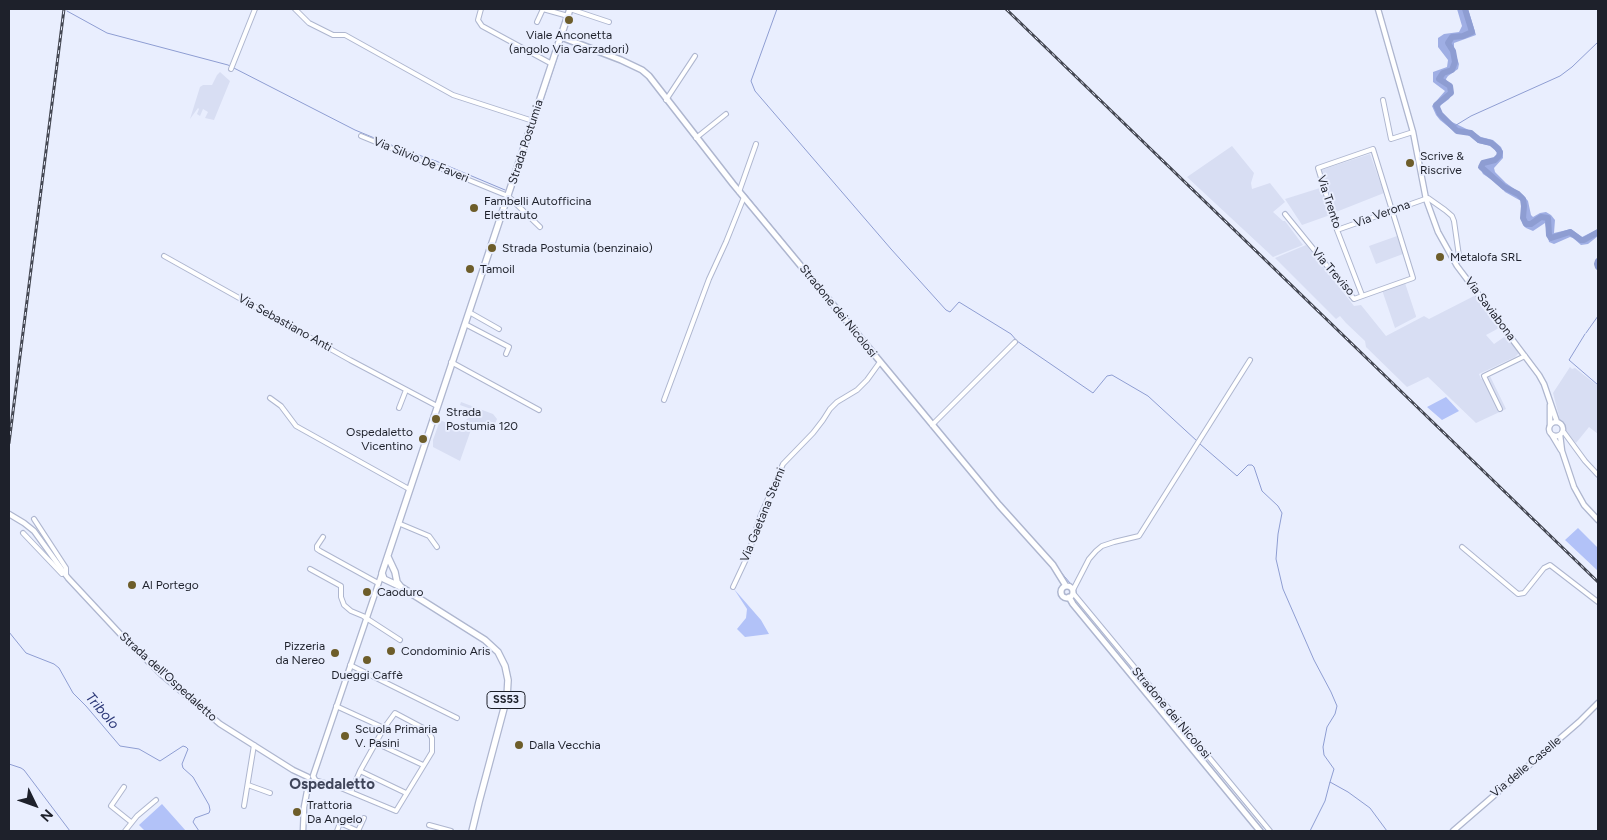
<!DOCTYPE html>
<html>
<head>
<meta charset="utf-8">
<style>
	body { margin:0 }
	#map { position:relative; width:1607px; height:840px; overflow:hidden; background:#e9eefe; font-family:Figtree,sans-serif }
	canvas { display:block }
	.frame { position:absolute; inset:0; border:10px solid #1e212b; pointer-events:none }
	.north { position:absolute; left:10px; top:780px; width:50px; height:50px; -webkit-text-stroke:4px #e9eefe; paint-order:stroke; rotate:132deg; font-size:14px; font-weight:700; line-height:20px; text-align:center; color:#1e212b }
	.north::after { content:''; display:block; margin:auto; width:18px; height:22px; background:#1e212b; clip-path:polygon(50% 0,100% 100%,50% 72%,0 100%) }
</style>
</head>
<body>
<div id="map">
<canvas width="1607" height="840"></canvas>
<div class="frame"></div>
<div class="north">N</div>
</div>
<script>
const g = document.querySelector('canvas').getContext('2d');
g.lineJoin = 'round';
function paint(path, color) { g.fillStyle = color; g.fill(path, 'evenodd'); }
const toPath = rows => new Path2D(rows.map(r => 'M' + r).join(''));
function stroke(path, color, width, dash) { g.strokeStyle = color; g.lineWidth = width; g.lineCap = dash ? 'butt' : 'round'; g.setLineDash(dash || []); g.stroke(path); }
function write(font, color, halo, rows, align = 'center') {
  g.font = font + ' Figtree,sans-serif'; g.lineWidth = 4; g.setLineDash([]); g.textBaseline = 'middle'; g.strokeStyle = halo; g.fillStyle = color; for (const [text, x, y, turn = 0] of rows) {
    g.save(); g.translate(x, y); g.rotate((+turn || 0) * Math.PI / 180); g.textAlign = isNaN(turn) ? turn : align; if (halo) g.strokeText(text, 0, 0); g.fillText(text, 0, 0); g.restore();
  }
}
paint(toPath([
	[220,72,230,81,214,120,205,118,208,112,203,109,200,116,197,114,199,109,198,108,190,119,200,87,203,85,212,85,217,75],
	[1232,146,1254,173,1251,183,1252,189,1270,183,1285,202,1273,212,1283,221,1285,221,1303,245,1273,257,1187,177],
	[1370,154,1384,193,1336,212,1322,177,1321,170],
	[1320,188,1330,215,1302,225,1285,199],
	[1397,236,1403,254,1376,264,1369,246],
	[1306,245,1354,306,1361,305,1386,336,1424,316,1429,319,1476,295,1501,327,1486,335,1494,344,1507,335,1520,352,1515,357,1479,374,1481,379,1490,376,1506,409,1476,423,1428,377,1407,387,1366,347,1365,341,1346,323,1340,316,1336,319,1275,258],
	[1405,283,1416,316,1416,317,1395,328,1382,290],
	[1570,367,1572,369,1575,368,1598,386,1598,434,1589,427,1576,443,1562,428,1553,393],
	[461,402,493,414,497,419,493,428,490,430,470,422,473,424,460,461,433,447,433,440,440,420,449,424,451,426,459,427,474,412,474,410,460,405]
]), '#d8def3');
paint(toPath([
	[1446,397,1459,411,1442,420,1427,407],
	[1578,528,1598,548,1598,571,1565,540],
	[734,589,761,620,769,634,745,637,737,629,746,618,747,609],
	[162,804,186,831,145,831,139,825]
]), '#b2c2f8');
paint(toPath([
	[1457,9,1468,9,1476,35,1454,43,1454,50,1459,64,1458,69,1448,76,1446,79,1447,82,1453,87,1453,92,1449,99,1441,105,1439,109,1441,114,1452,122,1475,133,1481,137,1493,140,1501,147,1503,152,1503,158,1494,168,1495,172,1506,183,1523,195,1528,201,1531,215,1533,217,1540,213,1546,212,1551,215,1555,220,1554,233,1571,229,1582,237,1598,229,1598,236,1588,244,1581,245,1573,238,1570,237,1554,244,1549,242,1545,223,1533,231,1526,228,1523,225,1521,218,1521,201,1505,192,1498,184,1483,174,1480,168,1481,161,1494,158,1498,154,1492,146,1478,143,1468,135,1456,133,1440,120,1436,115,1432,106,1445,91,1433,82,1433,72,1447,67,1448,60,1438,47,1438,38,1444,34,1459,32,1462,26]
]), '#9faee4');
stroke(toPath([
	[777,9,751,81,755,91,891,249,946,310,950,312,959,302,1011,334,1017,341,1093,393,1107,376,1112,375,1148,396,1197,441],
	[67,11,107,33,228,65,355,130,401,149,436,161,505,190],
	[646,76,720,172],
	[1453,127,1471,116,1560,76,1572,67,1598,42],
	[744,192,902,384],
	[512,193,563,40],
	[1586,333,1598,316],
	[1585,334,1569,360,1598,385],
	[904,387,913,397],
	[1200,444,1237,476,1248,465,1252,465,1254,467,1262,491,1278,506,1282,513,1278,534,1276,559,1283,589,1314,660,1331,692,1337,706,1335,714,1327,727,1323,747,1324,755,1334,769,1330,782],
	[952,445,1016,520],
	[1059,570,1070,583],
	[9,632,26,653,54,664,59,668,73,693,86,706,120,746,139,749,160,761,183,746,186,747,188,749,182,764,183,768,193,777,209,805,210,810,209,813,195,818,193,822,199,831],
	[1128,662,1267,831],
	[9,764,21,768,24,770,70,831],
	[1310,831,1325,801,1330,782,1348,792,1370,808,1387,831]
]), '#8e9dd2', 1);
stroke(toPath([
	[1465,9,1472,32,1463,36,1452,37,1448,43,1453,51,1455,62,1452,70,1443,73,1439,79,1450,86,1451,93,1436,105,1440,114,1457,131,1471,133,1479,140,1491,143,1497,148,1500,152,1499,156,1495,160,1483,163,1481,167,1504,187,1518,194,1523,199,1524,206,1523,218,1526,224,1531,224,1541,217,1548,218,1549,235,1551,238,1570,232,1581,240,1584,240,1598,232],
	[1598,261,1597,264,1598,267]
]), '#8e9dd2', 6);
const minor = toPath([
	[295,9,309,23,333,35,345,35,453,95,533,121],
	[481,9,478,20,482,26,552,64],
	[570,9,609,22],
	[537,22,543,9,568,16],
	[231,69,255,9],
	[666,100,695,56],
	[1383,100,1391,139,1413,132],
	[361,136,508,196,540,227],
	[696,138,726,114],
	[739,192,756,144],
	[1285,214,1354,299,1413,278,1373,149,1318,168,1337,230,1362,295],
	[1337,230,1428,198,1445,210,1452,216,1454,221,1459,256,1455,262],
	[164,256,350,360,437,406],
	[469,312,499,329],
	[465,324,509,347,506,354],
	[451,362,539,410],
	[270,398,281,406,296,426,409,489],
	[664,400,709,279,726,242,744,197],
	[399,408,406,390],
	[1500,409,1484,376,1525,356],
	[932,425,1015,342],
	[1563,431,1585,461,1598,475],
	[34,519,66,568,66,575],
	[398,523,429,536,437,547],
	[23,533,62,574,64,573],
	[323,537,317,546,317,549,320,551,378,583],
	[1462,547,1518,594,1524,593,1544,568,1550,565,1598,602],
	[310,569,341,586,341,597,344,605,351,611,363,616,400,640],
	[733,587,748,555,760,517,783,464,813,433,823,420,830,409,837,402,857,390,867,380,880,362],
	[1073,590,1089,559,1096,551,1102,546,1114,542,1139,536,1250,360],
	[1073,593,1270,831],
	[350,665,457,718],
	[336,706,384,728],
	[376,743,423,765],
	[360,771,406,793],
	[314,780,336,786,396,811,432,752,432,738,429,733,425,729,395,713,384,728,360,771,351,792],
	[248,785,270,793],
	[124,787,111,806,131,822],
	[244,806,254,745],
	[429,825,451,831],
	[125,831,137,816,156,800],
	[337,831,340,823,358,831],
	[358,831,364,818]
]);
const tertiary = toPath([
	[1378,9,1413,132,1426,199,1438,232,1457,266,1539,375,1544,384,1557,422],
	'1549 429a7 7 0 1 1 14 0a7 7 0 1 1-14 0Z',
	[1550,425,1550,405],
	[1552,435,1561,450],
	[1560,435,1562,451,1574,487,1584,505,1598,520],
	[9,514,24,523,34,531,68,578,124,638,162,675,220,724,293,770,308,777],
	[310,782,313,782,315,780,313,776,382,573],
	[303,831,304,807,309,781],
	[1453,831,1579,722,1598,703]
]);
const secondary = toPath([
	[561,37,621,60,642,70,649,76,733,184,999,505,1053,565,1066,586],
	'1061 592a6 6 0 1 1 12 0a6 6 0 1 1-12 0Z',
	[1069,597,1073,604,1260,831]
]);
const primary = toPath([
	[388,557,395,572,397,582,401,587],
	[472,831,479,802,507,697,508,680,505,666,498,652,485,640,401,587,384,579,382,573,570,9]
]);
stroke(minor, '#aeb6cf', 6);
stroke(tertiary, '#aeb6cf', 7);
stroke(secondary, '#aeb6cf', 8);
stroke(primary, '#aeb6cf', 8);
stroke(minor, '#fff', 4);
stroke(tertiary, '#fff', 4.5);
stroke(secondary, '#fff', 5);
stroke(primary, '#fff', 5.5);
const rail = toPath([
	[1006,9,1598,582],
	[9,443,64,9]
]);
stroke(rail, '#444752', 3);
stroke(rail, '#e9eefe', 1, [4]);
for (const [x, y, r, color] of [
	[569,20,5,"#6d5d2a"],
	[1410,163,5,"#6d5d2a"],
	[474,208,5,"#6d5d2a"],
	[492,248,5,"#6d5d2a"],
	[1440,257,5,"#6d5d2a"],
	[470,269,5,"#6d5d2a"],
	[436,419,5,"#6d5d2a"],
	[423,439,5,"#6d5d2a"],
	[132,585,5,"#6d5d2a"],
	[367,592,5,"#6d5d2a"],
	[391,651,5,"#6d5d2a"],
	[335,653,5,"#6d5d2a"],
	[367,660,5,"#6d5d2a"],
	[345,736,5,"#6d5d2a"],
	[519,745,5,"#6d5d2a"],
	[297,812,5,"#6d5d2a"]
]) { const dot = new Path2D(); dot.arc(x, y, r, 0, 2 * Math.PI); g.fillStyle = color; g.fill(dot); stroke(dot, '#e9eefe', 2); }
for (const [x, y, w] of [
	[506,700,38]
]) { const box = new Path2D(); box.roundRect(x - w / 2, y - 8.5, w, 17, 4); g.fillStyle = '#e9eefe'; g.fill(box); stroke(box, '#1e212b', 1); }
write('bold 11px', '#1e212b', null, [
	["SS53",506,700]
]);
write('12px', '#1e212b', '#e9eefe', [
	["Viale Anconetta",569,35,"center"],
	["(angolo Via Garzadori)",569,49,"center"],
	["Scrive &",1420,156],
	["Riscrive",1420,170],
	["Fambelli Autofficina",484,201],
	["Elettrauto",484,215],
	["Strada Postumia (benzinaio)",502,248],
	["Metalofa SRL",1450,257],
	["Tamoil",480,269],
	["Strada",446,412],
	["Postumia 120",446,426],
	["Ospedaletto",413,432,"right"],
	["Vicentino",413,446,"right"],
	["Al Portego",142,585],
	["Caoduro",377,592],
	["Pizzeria",325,646,"right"],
	["da Nereo",325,660,"right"],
	["Condominio Aris",401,651],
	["Dueggi Caffè",367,675,"center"],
	["Scuola Primaria",355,729],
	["V. Pasini",355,743],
	["Dalla Vecchia",529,745],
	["Trattoria",307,805],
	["Da Angelo",307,819]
], 'left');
write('12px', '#1e212b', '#e9eefe', [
	["Strada Postumia",526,142,-72],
	["Via Silvio De Faveri",421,160,22],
	["Via Trento",1329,202,72],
	["Via Verona",1382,214,-20],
	["Via Treviso",1333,272,49],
	["Via Saviabona",1490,309,53],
	["Stradone dei Nicolosi",838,311,51],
	["Via Sebastiano Anti",285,323,29],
	["Via Gaetana Sterni",763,515,-68],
	["Strada dell'Ospedaletto",168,677,42],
	["Stradone dei Nicolosi",1171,713,50],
	["Via delle Caselle",1526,767,-40]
]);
write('italic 14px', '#2c3878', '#e9eefe', [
	["Tribolo",102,711,49]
]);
write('bold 15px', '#40465b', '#e9eefe', [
	["Ospedaletto",332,785]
]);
</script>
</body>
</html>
